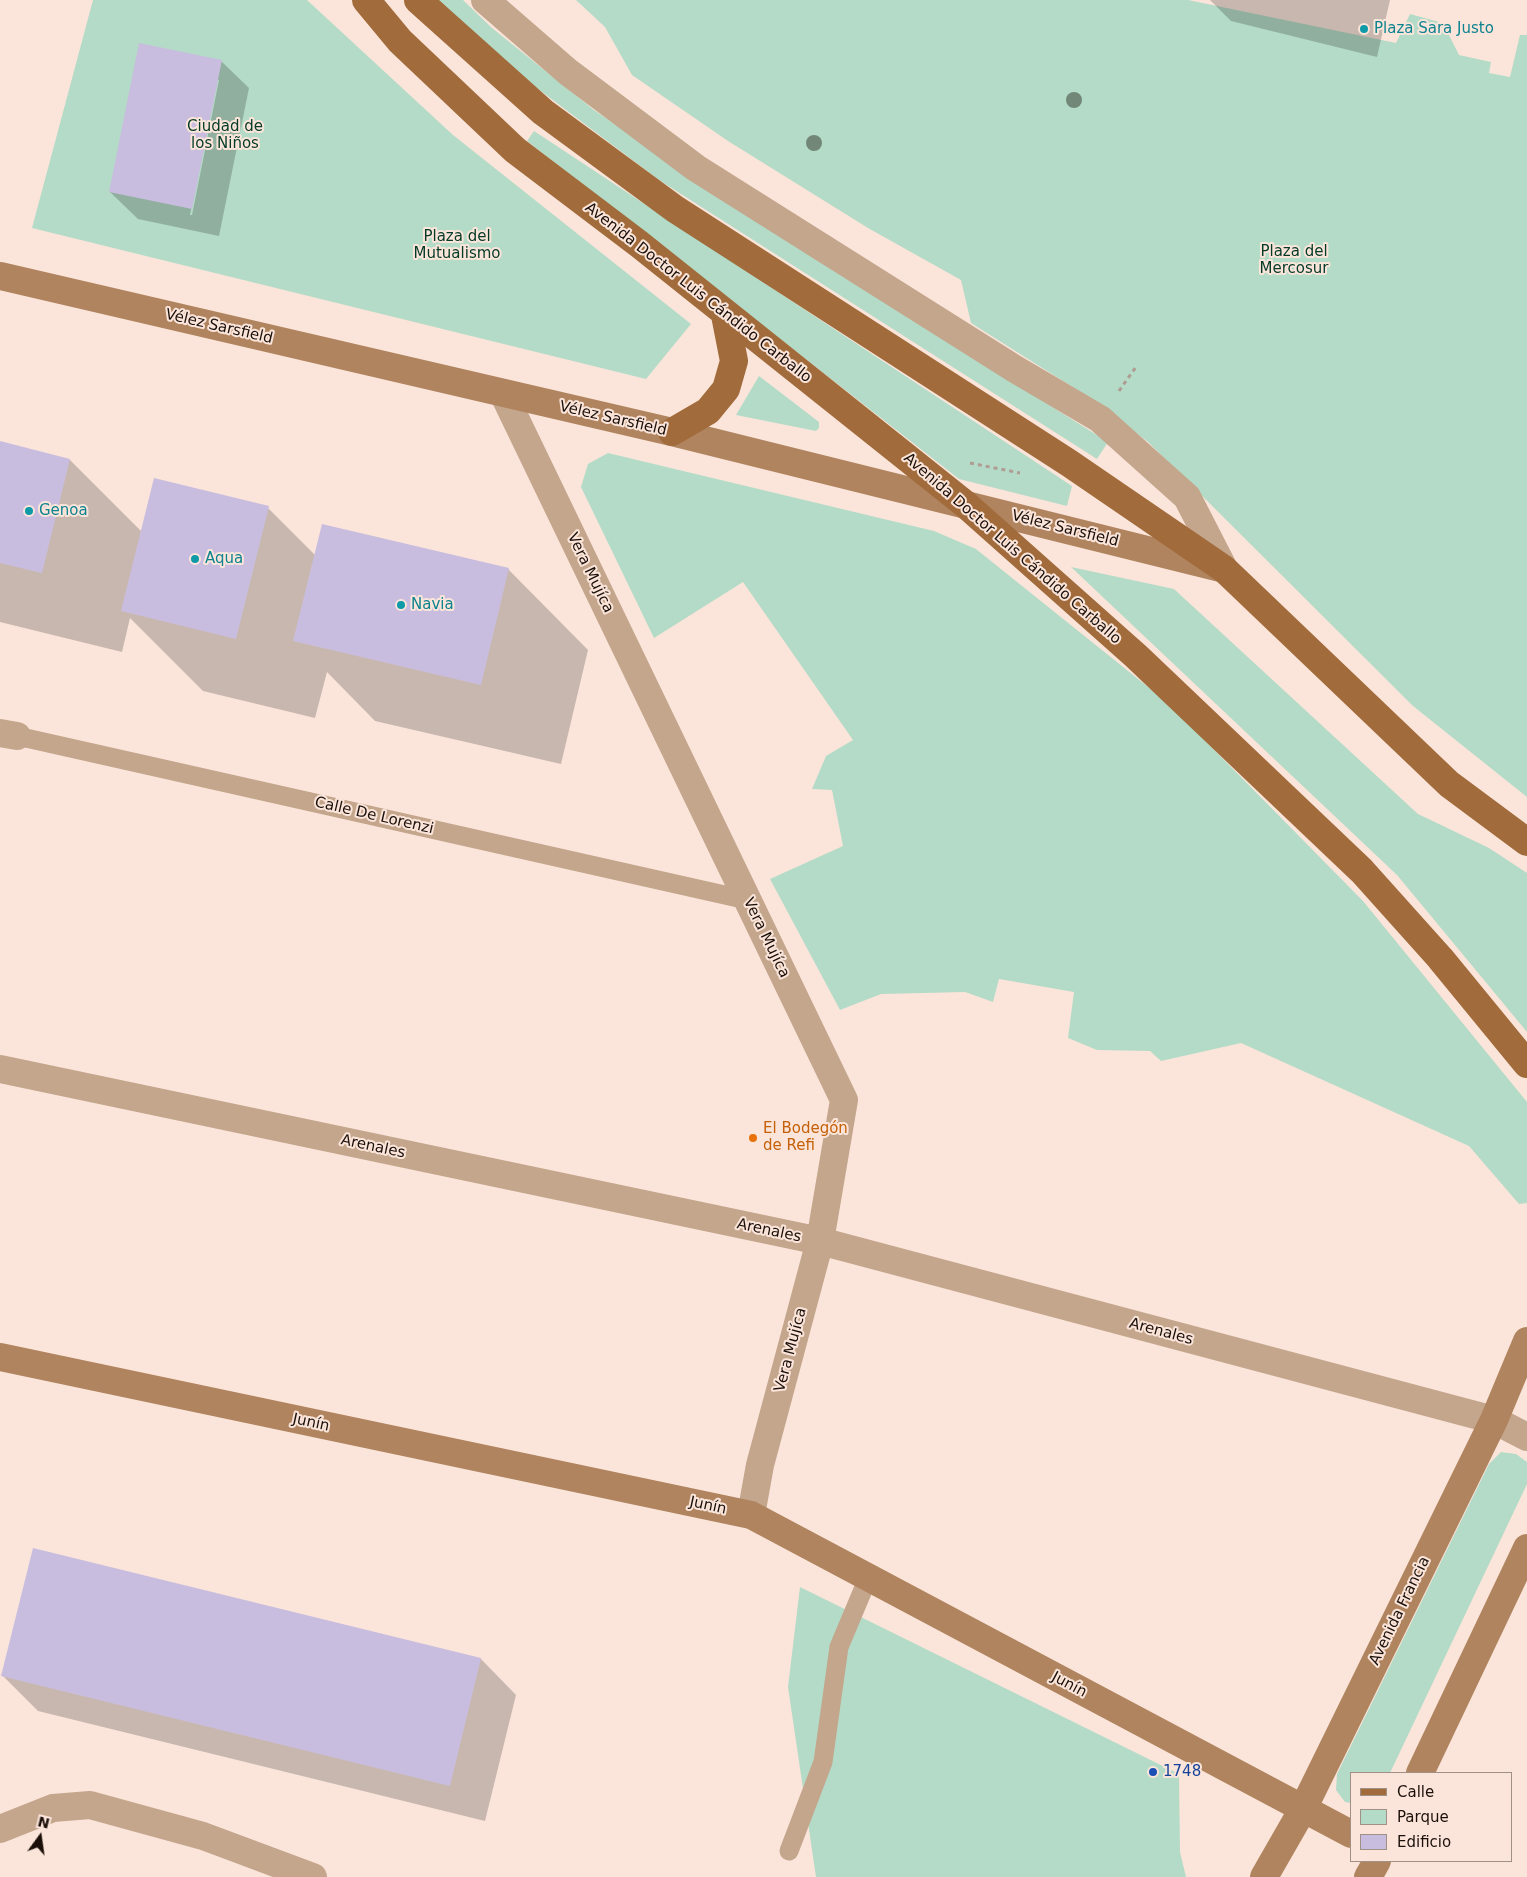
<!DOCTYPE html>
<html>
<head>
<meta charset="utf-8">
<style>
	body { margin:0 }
	#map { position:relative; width:1527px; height:1877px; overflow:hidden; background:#fbe5da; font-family:"DejaVu Sans",sans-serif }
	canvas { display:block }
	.legend { position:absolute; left:1350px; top:1772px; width:162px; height:90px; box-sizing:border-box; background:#fbe5da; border:1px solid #a19086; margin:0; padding:6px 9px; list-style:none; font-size:15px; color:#1b1009 }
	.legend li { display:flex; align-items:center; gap:10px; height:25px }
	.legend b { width:25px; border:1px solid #a19086 }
	.north { position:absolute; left:15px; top:1812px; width:50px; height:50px; -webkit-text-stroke:4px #fbe5da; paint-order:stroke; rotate:14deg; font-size:14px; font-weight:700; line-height:20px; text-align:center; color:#1b1009 }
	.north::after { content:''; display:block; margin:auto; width:18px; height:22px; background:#1b1009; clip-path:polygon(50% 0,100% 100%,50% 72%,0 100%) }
</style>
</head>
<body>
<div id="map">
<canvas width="1527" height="1877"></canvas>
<ul class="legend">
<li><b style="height:6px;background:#a16b3b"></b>Calle</li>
<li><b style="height:14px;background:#b4dbc7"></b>Parque</li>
<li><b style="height:14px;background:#c8bdde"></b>Edificio</li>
</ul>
<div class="north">N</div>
</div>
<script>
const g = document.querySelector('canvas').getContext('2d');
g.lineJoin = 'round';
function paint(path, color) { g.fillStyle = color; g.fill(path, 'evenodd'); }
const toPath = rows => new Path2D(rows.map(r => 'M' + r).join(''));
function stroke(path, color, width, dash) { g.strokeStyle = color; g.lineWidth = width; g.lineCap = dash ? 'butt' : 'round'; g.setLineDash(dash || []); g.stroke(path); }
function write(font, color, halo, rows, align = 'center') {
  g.font = font + ' "DejaVu Sans",sans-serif'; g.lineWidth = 4; g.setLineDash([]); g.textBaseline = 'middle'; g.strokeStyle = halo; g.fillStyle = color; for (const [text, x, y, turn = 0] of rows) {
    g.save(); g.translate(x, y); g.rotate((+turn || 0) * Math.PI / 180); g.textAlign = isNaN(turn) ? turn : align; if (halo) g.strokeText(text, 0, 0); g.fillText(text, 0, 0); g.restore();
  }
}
paint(toPath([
	[93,0,307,0,453,135,691,324,646,379,32,228],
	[438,0,463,0,492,28,594,110,769,229,1108,442,1097,459,659,180,501,61],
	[576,0,1188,0,1396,43,1410,14,1443,23,1459,55,1491,62,1489,73,1510,77,1520,35,1527,35,1527,797,1413,706,1148,442,1093,400,971,323,961,280,868,228,728,141,632,75,605,27],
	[534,131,1072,486,1067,506,959,479,527,141],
	[759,376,819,422,819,428,816,431,736,415],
	[608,453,934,531,976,549,1168,703,1363,901,1527,1102,1527,1203,1519,1204,1469,1146,1241,1043,1161,1061,1150,1051,1097,1050,1068,1038,1074,992,999,979,993,1002,965,992,881,994,840,1010,770,879,843,846,832,790,812,789,826,756,853,740,743,582,654,638,581,487,588,464],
	[1071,567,1174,589,1418,814,1489,848,1527,873,1527,1032,1397,875],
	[1501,1452,1516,1454,1527,1462,1527,1484,1390,1773,1351,1773,1351,1803,1345,1802,1336,1790,1337,1774,1489,1464],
	[800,1587,1179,1774,1180,1852,1186,1877,816,1877,788,1687]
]), '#b4dbc7');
paint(toPath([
	[1210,0,1390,0,1377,57,1231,21],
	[221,61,249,88,219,236,138,219,110,192],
	[217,80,219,80,192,215,190,215],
	[0,443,70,460,142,532,268,508,315,555,508,569,588,650,561,764,375,721,327,672,315,718,203,691,130,618,122,652,0,622],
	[34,1550,481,1659,516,1695,485,1821,38,1711,3,1676]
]), '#0003');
paint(toPath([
	[139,43,222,60,192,209,109,192],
	[0,441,70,459,42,573,0,563],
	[154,478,269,506,236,639,121,611],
	[322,524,509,568,481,685,293,641],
	[33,1548,481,1658,450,1786,1,1676]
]), '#c8bdde');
stroke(toPath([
	[1119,391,1136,367],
	[970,463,1020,473]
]), '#af9d93', 3, [4, 4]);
stroke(toPath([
	[17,736,747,900],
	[789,1851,823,1762,839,1647,868,1578]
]), '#c4a68d', 19);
stroke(toPath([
	[485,0,568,72,696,168,1015,369,1100,419,1187,497,1224,569],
	[503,393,844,1100,820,1241,760,1465,751,1515],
	[0,733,17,736],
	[0,1069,820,1241,1494,1420,1527,1437],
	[0,1829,53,1808,90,1805,203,1836,313,1877]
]), '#c4a68d', 28);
stroke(toPath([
	[0,276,672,432,1220,568],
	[0,1357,751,1515,1351,1834],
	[1420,1773,1527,1548],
	[1264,1877,1303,1809,1494,1420,1527,1341],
	[1368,1877,1377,1861]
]), '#b0845f', 28);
stroke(toPath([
	[366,0,400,41,515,150,639,244,965,504,1136,656,1362,871,1440,958,1527,1064],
	[418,0,543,112,675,209,1069,463,1224,569,1449,784,1527,842],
	[672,432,708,411,726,389,734,361,725,315]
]), '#a16b3b', 28);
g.fillStyle = '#728778';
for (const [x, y] of [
	[1074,100],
	[814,143]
]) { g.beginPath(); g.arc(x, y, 8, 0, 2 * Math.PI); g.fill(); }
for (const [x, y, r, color] of [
	[1364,29,5,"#0f9aa8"],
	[29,511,5,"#0f9aa8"],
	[195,559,5,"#0f9aa8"],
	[401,605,5,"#0f9aa8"],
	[753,1138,5,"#e8710a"],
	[1153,1772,5,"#1a4fb4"]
]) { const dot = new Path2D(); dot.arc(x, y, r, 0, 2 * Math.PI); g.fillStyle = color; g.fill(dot); stroke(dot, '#fbe5da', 2); }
write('15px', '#0d838f', '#fbe5da', [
	["Plaza Sara Justo",1374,29],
	["Genoa",39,511],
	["Aqua",205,559],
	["Navia",411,605]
], 'left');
write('15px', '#023a27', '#fbe5da', [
	["Ciudad de",225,127],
	["los Niños",225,144],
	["Plaza del",457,237],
	["Mutualismo",457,254],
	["Plaza del",1294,252],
	["Mercosur",1294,269]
]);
write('15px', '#1b1009', '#fbe5da', [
	["Avenida Doctor Luis Cándido Carballo",698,293,38],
	["Vélez Sarsfield",219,327,13],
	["Vélez Sarsfield",613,419,13],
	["Vélez Sarsfield",1065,529,14],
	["Avenida Doctor Luis Cándido Carballo",1012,549,41],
	["Vera Mujíca",590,573,64],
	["Calle De Lorenzi",374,816,13],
	["Vera Mujíca",766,938,64],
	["Arenales",373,1147,12],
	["Arenales",769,1231,12],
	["Arenales",1161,1332,15],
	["Vera Mujíca",791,1350,-75],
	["Junín",311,1423,12],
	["Junín",708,1506,12],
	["Avenida Francia",1400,1611,-64],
	["Junín",1069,1685,28]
]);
write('15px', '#c56008', '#fbe5da', [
	["El Bodegón",763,1129],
	["de Refi",763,1146]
], 'left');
write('15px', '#164399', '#fbe5da', [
	["1748",1163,1772]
], 'left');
</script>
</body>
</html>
